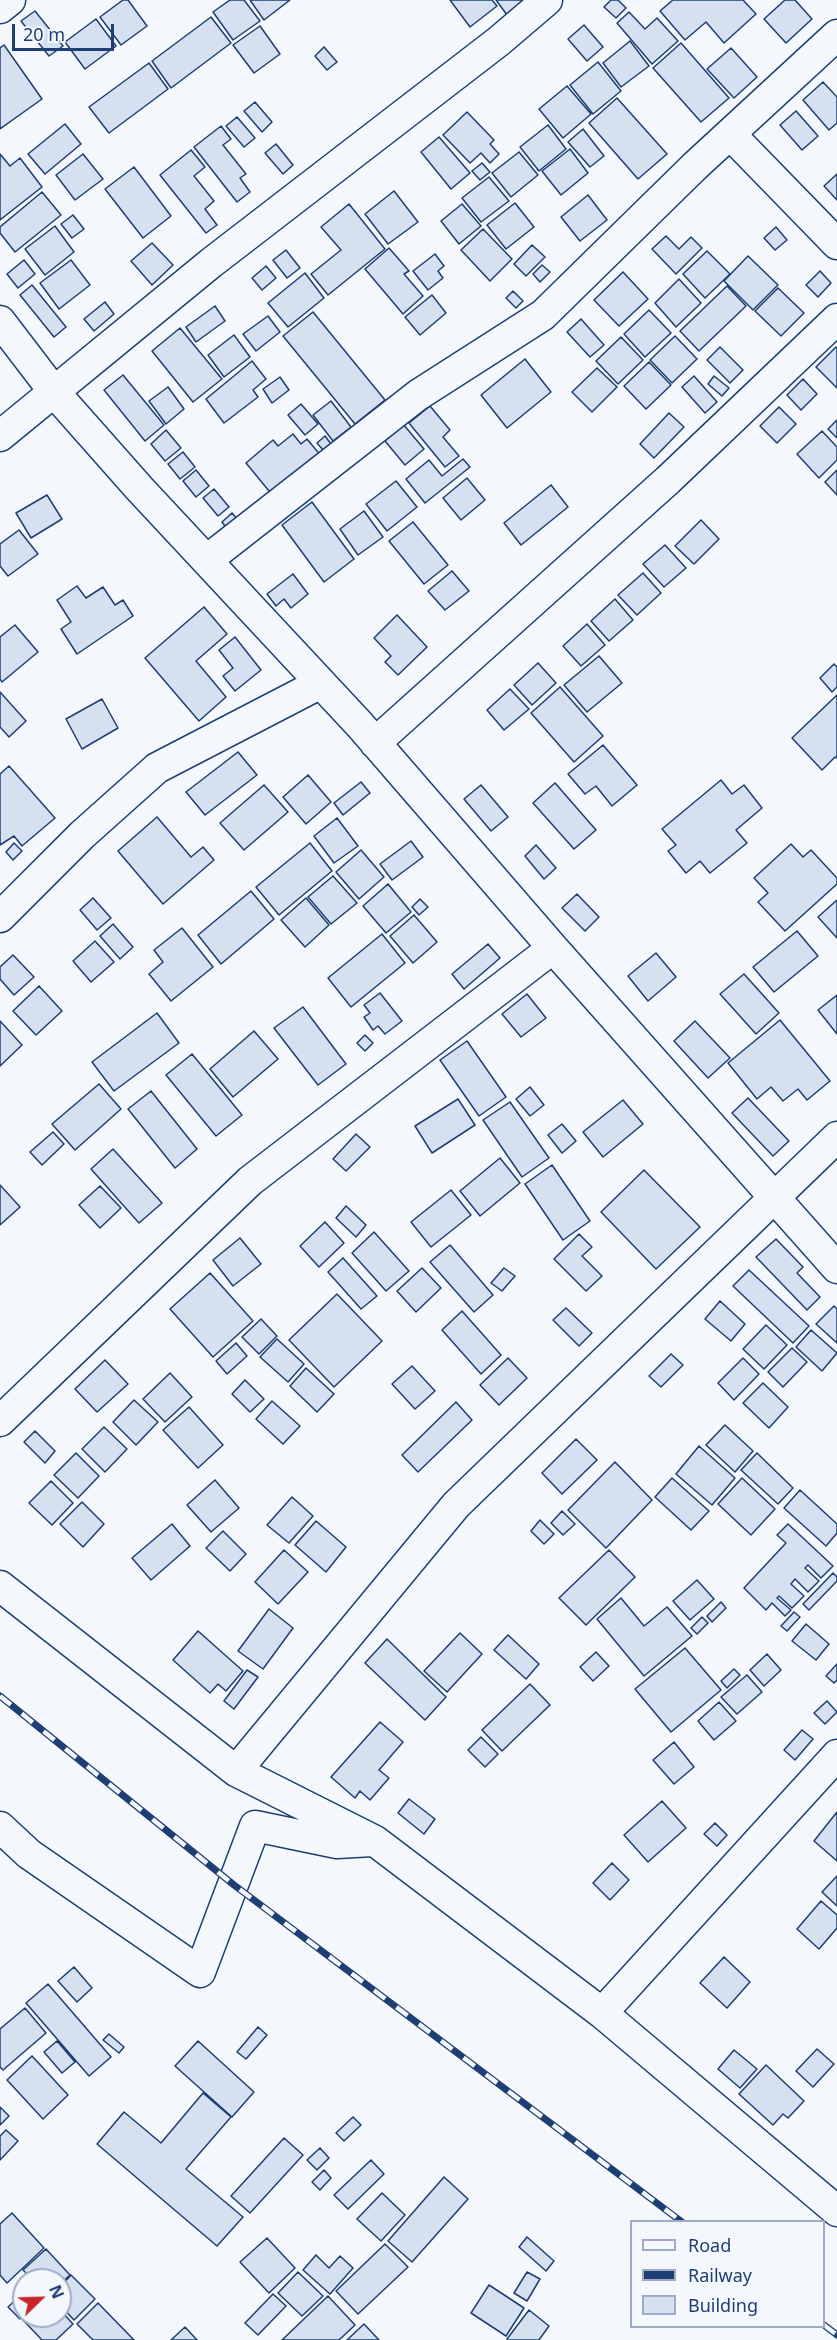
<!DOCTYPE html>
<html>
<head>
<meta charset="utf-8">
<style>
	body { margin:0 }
	#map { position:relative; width:837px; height:2340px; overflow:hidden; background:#f4f7fb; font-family:"Noto Sans",sans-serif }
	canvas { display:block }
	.legend { position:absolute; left:630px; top:2220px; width:195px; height:108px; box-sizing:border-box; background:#f4f7fb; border:2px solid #9eadc5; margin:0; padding:8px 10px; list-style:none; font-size:18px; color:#1d3f73 }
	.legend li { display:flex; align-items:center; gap:12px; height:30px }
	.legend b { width:30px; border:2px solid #9eadc5 }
	.north { position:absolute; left:12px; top:2268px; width:60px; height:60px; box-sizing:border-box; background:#f4f7fb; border:2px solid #9eadc5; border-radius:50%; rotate:67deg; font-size:16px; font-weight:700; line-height:24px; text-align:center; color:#1d3f73 }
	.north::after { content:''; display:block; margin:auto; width:21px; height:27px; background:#c62828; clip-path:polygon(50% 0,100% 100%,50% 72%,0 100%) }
	.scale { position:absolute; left:12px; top:24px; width:102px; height:27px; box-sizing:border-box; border:3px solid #1d3f73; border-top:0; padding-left:8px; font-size:18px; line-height:21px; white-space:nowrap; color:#1d3f73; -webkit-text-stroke:4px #f4f7fb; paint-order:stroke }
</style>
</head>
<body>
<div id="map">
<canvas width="837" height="2340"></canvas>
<ul class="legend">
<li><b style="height:8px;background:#f4f7fb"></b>Road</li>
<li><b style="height:8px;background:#1d3f73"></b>Railway</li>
<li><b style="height:16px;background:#d5e0f0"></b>Building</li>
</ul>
<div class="north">N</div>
<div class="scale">20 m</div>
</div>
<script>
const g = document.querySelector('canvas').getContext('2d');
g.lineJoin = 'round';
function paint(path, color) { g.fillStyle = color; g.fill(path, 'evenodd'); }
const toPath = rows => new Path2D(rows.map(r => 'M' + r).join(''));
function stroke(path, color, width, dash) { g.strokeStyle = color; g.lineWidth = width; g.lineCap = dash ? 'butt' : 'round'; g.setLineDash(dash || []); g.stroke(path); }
const building = toPath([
	[123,0,128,0,147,26,121,45,100,17,123,0],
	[230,0,244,0,260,21,233,40,213,12,230,0],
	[250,0,290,0,264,20,250,0],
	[450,0,492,0,497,6,470,27,450,0],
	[496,0,528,0,507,15,496,0],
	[611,0,618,0,626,8,616,18,604,7,611,0],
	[673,0,743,0,756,14,724,43,706,22,685,40,660,11,673,0],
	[785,0,795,0,812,19,786,43,764,19,785,0],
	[35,11,63,46,49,56,21,21,35,11],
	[629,12,645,29,657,18,678,41,652,64,617,23,629,12],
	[211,17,231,43,171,88,152,61,211,17],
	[96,19,116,46,85,69,65,42,96,19],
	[584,25,603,47,587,61,568,39,584,25],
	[260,26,280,54,254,73,233,45,260,26],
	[630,41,649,66,621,87,603,63,630,41],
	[681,43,729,98,701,122,653,68,681,43],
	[4,45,42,99,0,129,0,48,4,45],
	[324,47,337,62,327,70,315,56,324,47],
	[731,48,757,77,734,98,707,69,731,48],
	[598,62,621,91,593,114,570,85,598,62],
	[149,63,168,89,109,133,89,107,149,63],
	[823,82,837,97,837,123,829,130,803,100,823,82],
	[567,86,591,114,563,138,539,109,567,86],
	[617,98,667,154,638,179,589,123,617,98],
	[255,102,272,122,262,132,244,111,255,102],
	[796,111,818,136,802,150,780,125,796,111],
	[467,112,494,140,490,144,499,154,490,163,481,153,470,163,443,135,467,112],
	[237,117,255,138,244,147,226,126,237,117],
	[65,124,81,144,45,174,28,154,65,124],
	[548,125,566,149,539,171,520,147,548,125],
	[221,126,231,139,223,145,246,174,240,178,250,192,237,202,194,147,221,126],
	[583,129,604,156,590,167,568,142,583,129],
	[439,137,470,173,451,189,421,152,439,137],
	[276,144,293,165,283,174,265,153,276,144],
	[570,149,588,173,561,195,542,171,570,149],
	[191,150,205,167,194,176,214,201,205,209,217,225,206,233,160,175,191,150],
	[519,152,538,175,511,197,492,173,519,152],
	[0,154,10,166,20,158,42,187,0,220,0,154],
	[83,154,103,179,75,200,56,175,83,154],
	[482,163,490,172,480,180,472,171,482,163],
	[134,167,171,216,143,238,105,189,134,167],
	[837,174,837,200,824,186,837,174],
	[489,177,509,201,481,222,462,198,489,177],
	[394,191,418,222,388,244,365,214,394,191],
	[42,192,61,215,15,252,0,233,0,227,42,192],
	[588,195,607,220,580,241,561,217,588,195],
	[515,203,534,227,506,249,487,225,515,203],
	[349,204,385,249,328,295,311,274,341,250,321,227,349,204],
	[462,204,481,226,459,244,441,221,462,204],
	[73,215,84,229,72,238,61,224,73,215],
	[55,226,74,252,45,275,25,249,55,226],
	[776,227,787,240,775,250,764,238,776,227],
	[483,229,512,259,490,281,461,250,483,229],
	[666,236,679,249,691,237,702,248,676,274,652,249,666,236],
	[152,243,173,265,152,285,131,261,152,243],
	[532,245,545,257,526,276,514,264,532,245],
	[389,248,409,271,404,274,423,296,403,314,365,269,389,248],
	[286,250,300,268,287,278,273,260,286,250],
	[707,251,730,274,705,298,683,274,707,251],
	[435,254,444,266,438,271,443,278,428,290,413,271,435,254],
	[748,256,778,285,753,310,724,281,748,256],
	[24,260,35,274,18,288,7,274,24,260],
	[71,260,90,285,59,309,40,283,71,260],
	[542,265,550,272,540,282,533,274,542,265],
	[266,266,276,278,262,290,252,278,266,266],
	[820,271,831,283,818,297,806,285,820,271],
	[623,272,648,299,619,326,594,300,623,272],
	[305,273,324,298,288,327,268,303,305,273],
	[679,279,701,303,676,327,655,303,679,279],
	[32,285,66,327,54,337,20,295,32,285],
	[727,286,746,306,699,351,680,331,727,286],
	[778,288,804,313,781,336,755,311,778,288],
	[513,291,523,301,516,308,506,298,513,291],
	[432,295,446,313,420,335,405,317,432,295],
	[105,302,114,314,94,331,84,319,105,302],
	[215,306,225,321,196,342,186,327,215,306],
	[649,310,671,333,645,357,624,334,649,310],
	[313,312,385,400,355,424,283,336,313,312],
	[268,316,280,332,256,351,243,334,268,316],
	[581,319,604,345,590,357,567,332,581,319],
	[180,328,222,379,193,402,152,351,180,328],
	[234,335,250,357,224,377,208,355,234,335],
	[675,336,697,359,672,383,650,360,675,336],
	[621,337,643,360,618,384,596,361,621,337],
	[720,347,743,370,730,383,707,360,720,347],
	[836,347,837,348,837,388,816,367,836,347],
	[525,359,551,392,507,428,481,395,525,359],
	[252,361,266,379,253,390,258,397,224,423,206,399,252,361],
	[649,362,671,385,646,409,624,386,649,362],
	[597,368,617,387,592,412,572,392,597,368],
	[123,375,164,425,145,441,104,390,123,375],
	[694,376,717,402,705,413,682,387,694,376],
	[714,376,729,388,722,396,708,384,714,376],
	[280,377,289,390,272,403,263,389,280,377],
	[803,379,817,394,801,410,787,395,803,379],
	[168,387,184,409,166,424,149,401,168,387],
	[331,401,351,427,333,441,313,415,331,401],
	[301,404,318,424,305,435,288,415,301,404],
	[430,406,450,430,443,437,459,456,445,467,409,423,430,406],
	[779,407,796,424,777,443,760,426,779,407],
	[669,413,684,427,654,458,640,444,669,413],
	[837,420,837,438,828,429,837,420],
	[403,424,424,449,405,465,385,441,403,424],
	[166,430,181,448,165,461,151,444,166,430],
	[822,431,837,447,837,460,819,478,797,454,822,431],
	[293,434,301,444,307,439,322,457,274,497,246,463,273,440,278,446,293,434],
	[325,436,331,444,323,450,317,443,325,436],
	[183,452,195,467,180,479,168,464,183,452],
	[463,459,470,467,425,503,406,479,429,460,442,476,463,459],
	[196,470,209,486,196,497,183,481,196,470],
	[837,470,837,495,825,482,837,470],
	[467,478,485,500,461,520,443,498,467,478],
	[396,481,417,507,387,531,366,504,396,481],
	[551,485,568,507,521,545,504,523,551,485],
	[214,489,229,507,218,516,203,498,214,489],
	[47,495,62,519,31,538,16,513,47,495],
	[312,502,354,559,324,582,282,525,312,502],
	[364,511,383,537,358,555,340,529,364,511],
	[232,513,239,521,228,530,222,522,232,513],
	[701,520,719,539,694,564,675,546,701,520],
	[413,522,448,565,424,584,389,541,413,522],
	[19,530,38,554,8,576,0,566,0,544,19,530],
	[665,545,686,568,664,587,643,564,665,545],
	[452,571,469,591,445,610,428,591,452,571],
	[643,573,661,593,637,615,618,595,643,573],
	[293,574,308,594,291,608,284,599,276,606,267,594,293,574],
	[77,586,86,598,103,587,115,605,123,600,133,616,77,654,61,629,71,622,57,600,77,586],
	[615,599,633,620,609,641,591,621,615,599],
	[204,607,227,634,196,661,226,697,199,721,145,658,204,607],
	[397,615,427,647,398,675,385,662,391,656,374,638,397,615],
	[587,624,605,645,581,666,563,646,587,624],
	[15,625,38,652,2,682,0,679,0,637,15,625],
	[235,637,261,670,235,691,223,676,233,668,219,650,235,637],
	[599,656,622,683,587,712,564,685,599,656],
	[538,663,556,683,532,705,514,685,538,663],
	[834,664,837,667,837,687,832,692,820,678,834,664],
	[560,687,603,736,574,762,531,713,560,687],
	[510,689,529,709,504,730,487,710,510,689],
	[0,692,26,721,9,737,0,727,0,692],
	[837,695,837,758,835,757,822,770,792,738,837,695],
	[102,699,118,728,82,749,66,719,102,699],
	[603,745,637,785,612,806,596,786,585,794,568,774,603,745],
	[238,752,257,775,205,815,186,792,238,752],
	[9,766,55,818,22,846,14,836,0,845,0,774,9,766],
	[308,775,331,802,306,824,283,797,308,775],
	[721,780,732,794,744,785,762,808,736,830,747,843,710,873,700,861,686,873,668,851,676,845,662,829,721,780],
	[361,782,370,793,343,815,334,803,361,782],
	[555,783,596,830,574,849,533,803,555,783],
	[264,785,288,812,244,850,220,823,264,785],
	[481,785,508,817,491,831,464,799,481,785],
	[157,817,191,857,203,847,214,860,163,904,118,851,157,817],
	[337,818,358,846,334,863,314,836,337,818],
	[411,841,423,857,392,880,380,864,411,841],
	[14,843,22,851,13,860,6,852,14,843],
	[310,843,332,871,279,915,256,887,310,843],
	[791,844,803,857,811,850,837,878,837,884,785,931,758,902,768,893,754,878,791,844],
	[536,845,556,868,544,879,525,856,536,845],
	[361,850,384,877,359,899,336,872,361,850],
	[333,876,357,903,331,924,308,897,333,876],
	[388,884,411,912,386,933,363,906,388,884],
	[251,891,274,919,221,964,198,935,251,891],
	[577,894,599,917,585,931,562,908,577,894],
	[93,898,111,918,97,930,80,910,93,898],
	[306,898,329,925,305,947,281,920,306,898],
	[420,899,428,907,419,915,412,907,420,899],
	[837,900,837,938,818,917,837,900],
	[414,915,437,942,413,963,390,936,414,915],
	[113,924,133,947,120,959,100,936,113,924],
	[182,928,213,967,171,1001,149,974,163,962,154,950,182,928],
	[797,931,818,956,774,992,753,967,797,931],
	[382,934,405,963,351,1007,328,978,382,934],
	[95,941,114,962,91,982,73,961,95,941],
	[488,944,500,958,464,989,452,974,488,944],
	[656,953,676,977,648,1001,628,976,656,953],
	[13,955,34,977,14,995,0,979,0,967,13,955],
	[744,974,779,1013,756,1034,720,994,744,974],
	[39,986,62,1011,36,1035,13,1011,39,986],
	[380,993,402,1021,385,1034,378,1026,373,1030,364,1017,370,1013,364,1005,380,993],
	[527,994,546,1018,521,1037,502,1014,527,994],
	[837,995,837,1034,818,1010,837,995],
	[303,1007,346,1064,318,1085,274,1028,303,1007],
	[157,1013,179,1043,114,1091,92,1062,157,1013],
	[780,1020,830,1081,807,1100,798,1089,783,1101,771,1087,757,1099,728,1063,780,1020],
	[0,1021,22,1045,0,1066,0,1021],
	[695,1021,730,1058,708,1078,674,1041,695,1021],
	[254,1031,278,1059,233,1097,210,1069,254,1031],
	[365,1035,373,1043,365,1051,357,1043,365,1035],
	[467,1041,506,1097,479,1116,440,1060,467,1041],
	[192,1054,242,1115,216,1136,166,1075,192,1054],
	[99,1084,121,1109,75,1150,52,1124,99,1084],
	[530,1087,544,1105,530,1116,516,1099,530,1087],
	[151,1091,197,1149,175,1168,128,1109,151,1091],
	[748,1098,789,1141,773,1156,732,1113,748,1098],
	[458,1099,475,1125,432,1153,415,1126,458,1099],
	[623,1100,643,1124,603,1157,583,1132,623,1100],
	[510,1102,549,1158,522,1177,483,1120,510,1102],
	[562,1124,576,1141,562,1153,548,1135,562,1124],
	[53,1132,64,1144,42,1165,30,1152,53,1132],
	[356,1134,370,1147,346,1171,333,1159,356,1134],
	[113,1149,162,1203,139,1223,91,1169,113,1149],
	[500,1158,520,1183,480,1216,460,1191,500,1158],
	[552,1165,590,1221,563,1240,525,1184,552,1165],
	[644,1170,700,1227,656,1269,601,1212,644,1170],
	[0,1185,20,1207,0,1225,0,1185],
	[100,1186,121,1208,100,1228,79,1205,100,1186],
	[451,1190,471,1215,431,1247,411,1222,451,1190],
	[346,1206,366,1225,356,1237,336,1218,346,1206],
	[325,1222,344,1243,319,1267,300,1246,325,1222],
	[374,1232,409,1271,386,1291,352,1253,374,1232],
	[579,1234,592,1247,582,1256,602,1276,586,1291,554,1259,579,1234],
	[240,1238,261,1264,233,1286,213,1260,240,1238],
	[776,1239,803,1267,797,1273,820,1297,807,1310,756,1257,776,1239],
	[450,1245,493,1295,474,1312,430,1262,450,1245],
	[343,1258,377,1296,361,1309,328,1272,343,1258],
	[422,1268,441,1288,416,1312,397,1291,422,1268],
	[504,1268,515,1276,502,1291,491,1283,504,1268],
	[749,1270,809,1326,793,1343,733,1286,749,1270],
	[210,1273,253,1321,213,1357,170,1309,210,1273],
	[337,1294,382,1341,334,1387,289,1340,337,1294],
	[720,1301,745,1324,731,1341,705,1319,720,1301],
	[834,1306,837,1309,837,1343,816,1324,834,1306],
	[566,1308,592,1333,579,1346,553,1320,566,1308],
	[462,1311,501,1355,481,1374,442,1330,462,1311],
	[261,1319,277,1336,259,1354,242,1337,261,1319],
	[766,1325,787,1345,764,1369,743,1349,766,1325],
	[811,1330,837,1353,822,1371,796,1347,811,1330],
	[277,1339,304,1364,288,1382,260,1357,277,1339],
	[236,1343,247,1356,227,1374,216,1361,236,1343],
	[792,1348,807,1362,783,1387,768,1372,792,1348],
	[671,1354,683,1365,661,1387,649,1376,671,1354],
	[508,1358,527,1378,499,1405,480,1385,508,1358],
	[743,1358,759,1374,734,1400,718,1383,743,1358],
	[105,1360,128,1384,97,1412,75,1389,105,1360],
	[412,1366,435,1391,415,1409,392,1384,412,1366],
	[306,1368,334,1394,317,1412,290,1386,306,1368],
	[170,1373,192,1397,165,1422,143,1399,170,1373],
	[245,1380,264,1399,250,1412,232,1394,245,1380],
	[763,1383,788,1407,769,1428,743,1403,763,1383],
	[134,1400,158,1422,136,1445,113,1422,134,1400],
	[272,1401,300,1426,283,1444,256,1419,272,1401],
	[456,1402,472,1420,418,1472,402,1455,456,1402],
	[189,1407,223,1445,198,1468,163,1430,189,1407],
	[725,1425,753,1451,735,1472,706,1445,725,1425],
	[104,1427,127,1449,105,1472,82,1449,104,1427],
	[35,1431,55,1451,45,1463,24,1442,35,1431],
	[576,1439,597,1460,562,1494,542,1473,576,1439],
	[699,1446,735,1478,712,1505,676,1474,699,1446],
	[76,1453,99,1476,78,1498,54,1475,76,1453],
	[757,1453,793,1488,778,1504,741,1470,757,1453],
	[615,1462,652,1500,606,1548,568,1510,615,1462],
	[672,1478,709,1511,691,1530,655,1497,672,1478],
	[742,1478,775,1509,751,1535,718,1504,742,1478],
	[215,1480,239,1508,211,1532,187,1505,215,1480],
	[51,1481,73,1503,52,1525,29,1503,51,1481],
	[800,1490,837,1524,837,1533,826,1546,784,1508,800,1490],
	[292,1497,313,1516,289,1543,267,1525,292,1497],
	[82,1502,104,1524,83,1547,60,1524,82,1502],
	[562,1511,575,1524,563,1535,551,1523,562,1511],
	[540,1520,554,1534,544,1544,531,1531,540,1520],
	[316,1521,346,1547,326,1572,295,1545,316,1521],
	[172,1524,190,1546,151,1580,132,1558,172,1524],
	[788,1524,833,1566,821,1578,808,1565,805,1568,819,1581,808,1592,795,1579,791,1584,804,1596,792,1608,779,1596,777,1598,791,1610,785,1616,772,1603,766,1610,744,1588,786,1543,777,1535,788,1524],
	[223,1531,246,1554,230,1571,206,1548,223,1531],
	[284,1550,308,1572,278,1604,255,1582,284,1550],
	[609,1550,635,1577,586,1625,559,1598,609,1550],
	[833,1573,837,1577,837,1581,809,1610,803,1604,833,1573],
	[697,1580,714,1599,690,1620,673,1601,697,1580],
	[621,1598,644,1626,667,1607,692,1636,644,1676,597,1619,621,1598],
	[721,1602,726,1608,712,1622,707,1616,721,1602],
	[269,1609,293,1628,263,1669,238,1651,269,1609],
	[794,1612,800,1617,787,1631,781,1626,794,1612],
	[702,1617,708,1623,697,1634,691,1628,702,1617],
	[806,1624,829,1644,816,1660,792,1641,806,1624],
	[198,1631,243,1671,226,1691,218,1684,210,1693,173,1660,198,1631],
	[460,1633,482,1654,447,1692,424,1671,460,1633],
	[508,1635,539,1664,526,1679,494,1650,508,1635],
	[387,1639,446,1697,425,1720,365,1663,387,1639],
	[685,1648,721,1690,671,1732,635,1689,685,1648],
	[596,1652,609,1666,593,1681,580,1667,596,1652],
	[767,1654,781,1670,764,1686,750,1670,767,1654],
	[837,1664,837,1680,834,1683,826,1676,837,1664],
	[734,1669,740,1675,727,1688,721,1681,734,1669],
	[247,1670,258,1677,234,1709,224,1701,247,1670],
	[747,1675,762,1692,737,1714,721,1697,747,1675],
	[530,1684,550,1705,502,1751,482,1730,530,1684],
	[827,1701,837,1712,825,1724,814,1713,827,1701],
	[719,1702,736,1721,714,1740,698,1721,719,1702],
	[380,1722,403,1742,379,1770,389,1778,370,1800,360,1791,355,1798,331,1777,380,1722],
	[802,1730,813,1739,795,1760,784,1750,802,1730],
	[481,1737,498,1754,485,1767,468,1750,481,1737],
	[674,1742,694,1767,674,1784,653,1760,674,1742],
	[409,1799,435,1819,424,1834,398,1813,409,1799],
	[662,1801,686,1828,648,1862,624,1835,662,1801],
	[837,1812,837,1861,814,1841,837,1812],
	[715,1823,727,1835,717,1846,704,1834,715,1823],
	[612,1863,629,1880,610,1900,593,1883,612,1863],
	[837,1876,837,1906,822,1892,837,1876],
	[821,1901,837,1915,837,1928,819,1949,797,1929,821,1901],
	[724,1957,750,1982,727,2008,700,1983,724,1957],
	[74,1967,92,1988,77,2002,58,1981,74,1967],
	[48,1984,111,2057,89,2076,26,2003,48,1984],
	[25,2008,46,2033,3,2070,0,2067,0,2029,25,2008],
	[258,2027,267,2035,246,2059,237,2052,258,2027],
	[109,2034,124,2047,119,2053,103,2040,109,2034],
	[57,2041,75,2062,62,2073,44,2052,57,2041],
	[198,2041,254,2092,232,2117,175,2066,198,2041],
	[817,2049,834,2064,813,2087,796,2071,817,2049],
	[734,2050,757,2069,740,2088,718,2069,734,2050],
	[32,2056,68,2095,43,2119,7,2080,32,2056],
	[766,2065,804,2101,788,2118,783,2114,773,2125,739,2094,766,2065],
	[203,2093,231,2117,186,2169,243,2217,217,2246,97,2144,124,2112,161,2143,203,2093],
	[0,2107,9,2116,0,2125,0,2107],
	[353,2117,361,2125,344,2141,336,2133,353,2117],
	[6,2130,18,2141,0,2160,0,2136,6,2130],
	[284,2138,303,2155,250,2213,231,2196,284,2138],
	[320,2148,329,2158,317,2170,307,2160,320,2148],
	[371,2160,384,2174,348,2209,334,2195,371,2160],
	[324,2170,331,2178,320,2190,312,2182,324,2170],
	[444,2177,468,2199,412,2262,388,2241,444,2177],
	[382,2193,405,2215,381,2241,357,2219,382,2193],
	[12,2213,44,2248,7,2283,0,2275,0,2224,12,2213],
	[527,2237,554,2261,546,2271,519,2247,527,2237],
	[267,2238,295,2268,269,2293,240,2262,267,2238],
	[385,2244,408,2267,358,2314,336,2291,385,2244],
	[46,2249,70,2275,60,2284,60,2280,33,2280,23,2270,46,2249],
	[316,2255,329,2268,340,2256,353,2268,330,2294,303,2270,316,2255],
	[298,2272,323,2296,302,2316,278,2293,298,2272],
	[527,2272,540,2279,527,2301,514,2293,527,2272],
	[71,2275,95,2299,74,2320,60,2305,60,2287,71,2275],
	[489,2285,524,2308,506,2336,471,2313,489,2285],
	[24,2292,24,2316,20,2319,8,2307,24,2292],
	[273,2294,286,2306,258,2335,245,2323,273,2294],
	[328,2296,355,2325,339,2340,282,2340,328,2296],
	[98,2303,134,2340,93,2340,77,2324,98,2303],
	[60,2310,73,2324,56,2340,42,2340,23,2320,28,2316,60,2316,60,2310],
	[529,2310,549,2326,539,2340,508,2340,507,2339,529,2310],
	[364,2324,379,2340,347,2340,364,2324],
	[185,2327,197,2340,171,2340,185,2327]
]);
paint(building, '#d5e0f0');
stroke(building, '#1d3f73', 1.5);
const minor = toPath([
	[0,8,10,0],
	[730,134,837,244],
	[0,321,55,393,139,488,360,725,553,948,837,1268],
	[0,436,211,263,499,41,547,0],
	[207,560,418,395,543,315,695,166,837,35],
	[375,743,668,480,837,319],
	[0,917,82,835,157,768,321,683],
	[0,1421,250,1181,553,948],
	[0,1586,236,1771,375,1841,602,2013,837,2211],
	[236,1771,456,1505,837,1137],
	[0,1827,29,1854,200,1972,255,1826,337,1843,373,1841],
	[602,2013,837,1755]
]);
stroke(minor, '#1d3f73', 33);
stroke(minor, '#f4f7fb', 30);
const rail = toPath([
	[0,1696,234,1885,682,2222],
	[824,2325,837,2335]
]);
stroke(rail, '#1d3f73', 7);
stroke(rail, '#f4f7fb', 4.5, [14]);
</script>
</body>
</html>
